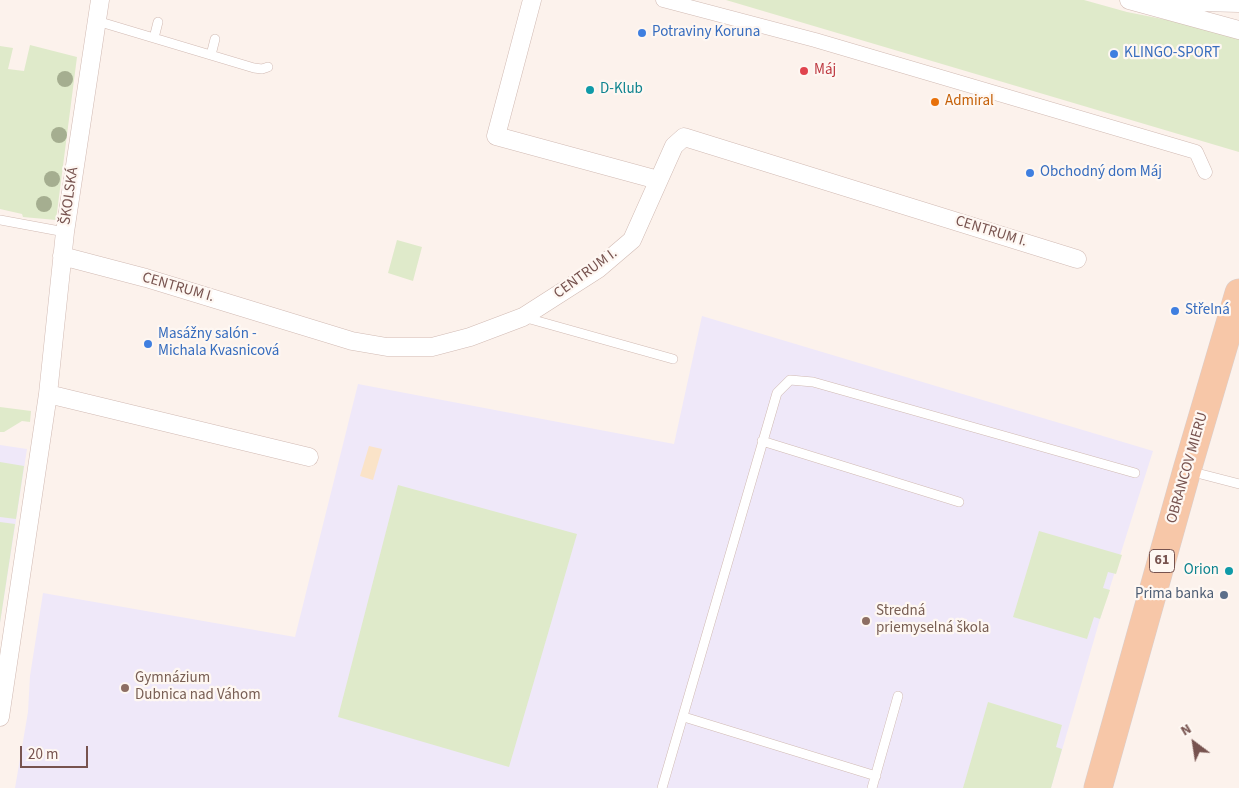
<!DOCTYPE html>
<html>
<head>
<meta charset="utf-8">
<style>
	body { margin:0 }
	#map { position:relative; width:1239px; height:788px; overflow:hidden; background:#fcf2ec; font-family:"Source Sans 3",sans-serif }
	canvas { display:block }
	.north { position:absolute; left:1169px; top:718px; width:50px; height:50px; -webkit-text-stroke:4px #fef7f2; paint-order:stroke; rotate:329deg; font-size:14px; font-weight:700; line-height:20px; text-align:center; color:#77534f }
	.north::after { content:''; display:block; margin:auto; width:18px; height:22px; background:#77534f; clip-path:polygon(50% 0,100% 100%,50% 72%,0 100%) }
	.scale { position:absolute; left:20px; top:746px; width:68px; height:22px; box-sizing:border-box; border:2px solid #77534f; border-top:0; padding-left:6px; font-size:15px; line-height:18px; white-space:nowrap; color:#77534f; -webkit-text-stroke:4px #fef7f2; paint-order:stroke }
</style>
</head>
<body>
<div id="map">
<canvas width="1239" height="788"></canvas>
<div class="north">N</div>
<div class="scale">20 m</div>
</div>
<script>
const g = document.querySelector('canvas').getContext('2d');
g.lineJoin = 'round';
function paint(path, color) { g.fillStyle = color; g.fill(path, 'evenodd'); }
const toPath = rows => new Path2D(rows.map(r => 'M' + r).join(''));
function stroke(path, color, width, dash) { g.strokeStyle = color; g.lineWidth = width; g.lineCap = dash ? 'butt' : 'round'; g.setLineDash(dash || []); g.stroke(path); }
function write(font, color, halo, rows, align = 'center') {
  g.font = font + ' "Source Sans 3",sans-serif'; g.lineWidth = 4.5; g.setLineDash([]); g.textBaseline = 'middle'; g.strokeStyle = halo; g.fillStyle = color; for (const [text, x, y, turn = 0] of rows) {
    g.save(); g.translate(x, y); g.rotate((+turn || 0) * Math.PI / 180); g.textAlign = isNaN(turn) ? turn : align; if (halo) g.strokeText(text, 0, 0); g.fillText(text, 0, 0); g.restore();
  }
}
paint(toPath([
	[702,316,1153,451,1100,619,1051,788,15,788,28,712,30,676,43,593,295,637,358,384,674,444],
	[0,445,27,449,0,623]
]), '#efe8f9');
paint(toPath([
	[726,0,1084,0,1127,12,1228,32,1239,37,1239,152],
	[30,45,77,57,56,220,23,217,22,214,0,209,0,46,13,48,8,69,24,71],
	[397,240,422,247,413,281,388,273],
	[0,407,31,411,30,422,22,421,4,432,0,432],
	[0,462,24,466,16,519,0,517],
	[398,485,577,534,509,767,338,717],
	[0,522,15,524,0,623],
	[1039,531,1122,555,1116,574,1108,572,1103,588,1110,590,1100,619,1094,617,1087,639,1013,617],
	[988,702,1062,725,1056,747,1062,749,1051,788,963,788]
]), '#dfeaca');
paint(toPath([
	[369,446,382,449,373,480,360,476]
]), '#fae3c8');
const service = toPath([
	[97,21,254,68,262,69,268,67],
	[154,38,158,22],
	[211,55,215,39],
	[0,220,65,232],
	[523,317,673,359],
	[762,441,959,502],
	[1189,471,1239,484],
	[684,717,876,776],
	[662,788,777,393,790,380,813,382,1135,473],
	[872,788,898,696]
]);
const pedestrian = toPath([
	[663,0,815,40,1196,152,1205,172]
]);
const minor = toPath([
	[100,0,65,232,48,394,309,457],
	[532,0,496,136,658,180],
	[1129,0,1239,30],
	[1162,1,1239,3],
	[62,256,146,278,352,341,387,347,432,347,470,337,523,317,598,269,632,240,674,146,684,137,1077,259],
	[0,717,48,394]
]);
const primary = toPath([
	[1098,788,1187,470,1239,293]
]);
stroke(service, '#d1bab3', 10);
stroke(pedestrian, '#d1bab3', 15);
stroke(minor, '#d1bab3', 19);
stroke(primary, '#d9cfce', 29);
stroke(service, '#fff', 9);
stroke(pedestrian, '#fff', 14);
stroke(minor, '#fff', 18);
stroke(primary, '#f7c7a8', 28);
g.fillStyle = '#a5ae90';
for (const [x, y] of [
	[65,79],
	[59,135],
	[52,179],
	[44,204]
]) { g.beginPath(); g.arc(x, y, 8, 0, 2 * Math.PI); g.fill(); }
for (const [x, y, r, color] of [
	[642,33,5,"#3f7fe0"],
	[1114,54,5,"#3f7fe0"],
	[804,71,5,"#e0444e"],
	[590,90,5,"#0f9aa8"],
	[935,102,5,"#e8710a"],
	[1030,173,5,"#3f7fe0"],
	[1175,311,5,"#3f7fe0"],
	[148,344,5,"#3f7fe0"],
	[1229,571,5,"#0f9aa8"],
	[1224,595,5,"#5c6f8a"],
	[866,621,5,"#8d6e63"],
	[125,688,5,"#8d6e63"]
]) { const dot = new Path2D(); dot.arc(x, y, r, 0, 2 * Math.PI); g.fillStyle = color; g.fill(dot); stroke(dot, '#fef7f2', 2); }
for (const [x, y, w] of [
	[1162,561,25]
]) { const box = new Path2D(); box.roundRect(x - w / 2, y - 11.5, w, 23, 4); g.fillStyle = '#fef7f2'; g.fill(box); stroke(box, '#77534f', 1); }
write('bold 14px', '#77534f', null, [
	["61",1162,561]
]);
write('15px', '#366cbe', '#fef7f2', [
	["Potraviny Koruna",652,33],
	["KLINGO-SPORT",1124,54],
	["Obchodný dom Máj",1040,173],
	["Střelná",1185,311],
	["Masážny salón -",158,335],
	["Michala Kvasnicová",158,352]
], 'left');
write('15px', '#be3a42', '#fef7f2', [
	["Máj",814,71]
], 'left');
write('15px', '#0d838f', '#fef7f2', [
	["D-Klub",600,90],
	["Orion",1219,571,"right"]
], 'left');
write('15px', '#c56008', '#fef7f2', [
	["Admiral",945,102]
], 'left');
write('15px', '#77534f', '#fef7f2', [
	["ŠKOLSKÁ",70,196,-82],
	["CENTRUM I.",991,232,17],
	["CENTRUM I.",586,274,-36],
	["CENTRUM I.",178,288,16],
	["OBRANCOV MIERU",1188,468,-74]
]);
write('15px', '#4e5e75', '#fef7f2', [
	["Prima banka",1214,595]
], 'right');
write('15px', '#785e54', '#fef7f2', [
	["Stredná",876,612],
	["priemyselná škola",876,629],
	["Gymnázium",135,679],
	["Dubnica nad Váhom",135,696]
], 'left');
</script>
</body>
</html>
